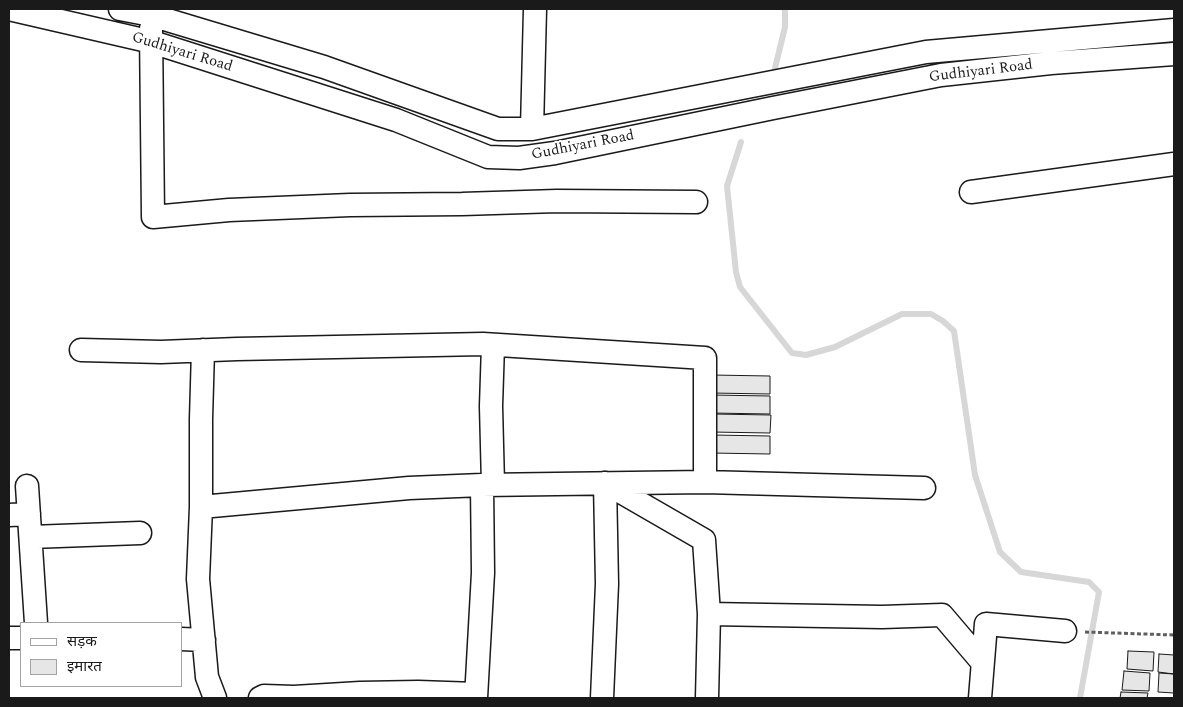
<!DOCTYPE html>
<html>
<head>
<meta charset="utf-8">
<style>
	body { margin:0 }
	#map { position:relative; width:1183px; height:707px; overflow:hidden; background:#fff; font-family:Spectral,"Noto Sans Devanagari",serif }
	canvas { display:block }
	.frame { position:absolute; inset:0; border:10px solid #1a1a1a; pointer-events:none }
	.legend { position:absolute; left:20px; top:622px; width:162px; height:65px; box-sizing:border-box; background:#fff; border:1px solid #a3a3a3; margin:0; padding:6px 9px; list-style:none; font-size:15px; color:#1a1a1a }
	.legend li { display:flex; align-items:center; gap:10px; height:25px }
	.legend b { width:25px; border:1px solid #a3a3a3 }
</style>
</head>
<body>
<div id="map">
<canvas width="1183" height="707"></canvas>
<div class="frame"></div>
<ul class="legend">
<li><b style="height:6px;background:#fff"></b>सड़क</li>
<li><b style="height:14px;background:#e6e6e6"></b>इमारत</li>
</ul>
</div>
<script>
const g = document.querySelector('canvas').getContext('2d');
g.lineJoin = 'round';
const toPath = rows => new Path2D(rows.map(r => 'M' + r).join(''));
function stroke(path, color, width, dash) { g.strokeStyle = color; g.lineWidth = width; g.lineCap = dash ? 'butt' : 'round'; g.setLineDash(dash || []); g.stroke(path); }
function paint(path, color) { g.fillStyle = color; g.fill(path, 'evenodd'); }
function write(font, color, halo, rows, align = 'center') {
  g.font = font + ' Spectral,serif'; g.lineWidth = 4; g.setLineDash([]); g.textBaseline = 'middle'; g.strokeStyle = halo; g.fillStyle = color; for (const [text, x, y, turn = 0] of rows) {
    g.save(); g.translate(x, y); g.rotate((+turn || 0) * Math.PI / 180); g.textAlign = isNaN(turn) ? turn : align; if (halo) g.strokeText(text, 0, 0); g.fillText(text, 0, 0); g.restore();
  }
}
stroke(toPath([
	[775,68,785,27,785,9],
	[741,142,727,186,736,272,740,287,792,353,806,355,835,347,902,314,931,314,943,321,954,331,975,475,1000,552,1021,572,1089,582,1099,592,1080,698]
]), '#d7d7d7', 6);
const building = toPath([
	[711,375,770,376,770,394,711,393,711,375],
	[711,395,770,396,770,414,711,413,711,395],
	[712,414,771,415,770,433,711,432,712,414],
	[712,435,770,436,770,454,711,453,712,435],
	[1128,651,1154,652,1153,671,1127,669,1128,651],
	[1159,654,1174,655,1174,674,1158,672,1159,654],
	[1124,671,1150,673,1149,691,1122,690,1124,671],
	[1159,673,1174,674,1174,693,1158,692,1159,673],
	[1121,692,1148,693,1147,698,1120,698,1121,692]
]);
paint(building, '#e6e6e6');
stroke(building, '#1a1a1a', 1);
const minor = toPath([
	[9,9,152,42,396,120,488,157,519,158,555,153,773,108,941,75,1051,63,1174,54],
	[120,9,151,15,324,67,498,129,532,129,926,52,1174,30],
	[151,29,153,217,229,210,350,205,462,204,557,201,696,202],
	[532,129,535,9],
	[971,192,1174,164],
	[81,350,161,352,237,349,483,344,705,358,705,482],
	[203,350,201,419,201,507,198,579,207,677,215,698],
	[607,484,704,540,709,614,707,698],
	[493,485,491,406,493,345],
	[27,486,36,623],
	[201,507,409,488,482,485,705,482,924,488],
	[9,515,29,514],
	[31,537,140,533],
	[709,614,882,617,942,615,982,662],
	[9,638,21,638],
	[181,639,204,640],
	[260,698,264,696,294,697,360,693,418,692,476,694],
	[476,698,483,573,482,485],
	[602,698,607,584,605,483],
	[980,698,986,624,1065,631]
]);
stroke(minor, '#1a1a1a', 25);
stroke(toPath([
	[1085,632,1174,635]
]), '#5f5f5f', 3, [4, 2.5]);
stroke(minor, '#fff', 22);
write('15px', '#1a1a1a', '#fff', [
	["Gudhiyari Road",182,53,17],
	["Gudhiyari Road",981,72,-7],
	["Gudhiyari Road",583,146,-11]
]);
</script>
</body>
</html>
